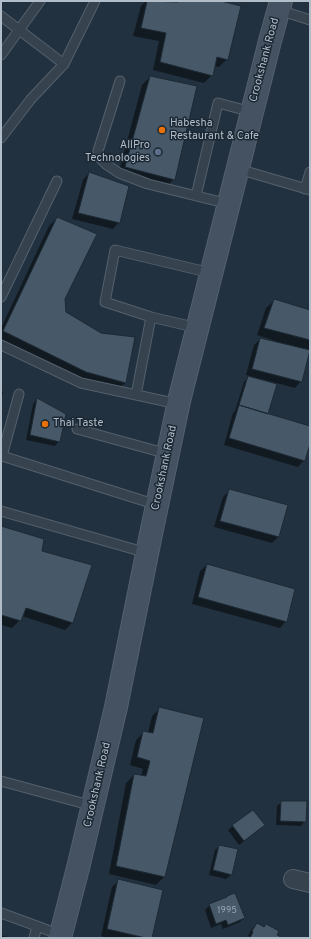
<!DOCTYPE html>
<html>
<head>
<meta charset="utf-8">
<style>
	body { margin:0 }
	#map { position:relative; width:311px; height:939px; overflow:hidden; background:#22313f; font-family:Overpass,sans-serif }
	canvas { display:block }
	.frame { position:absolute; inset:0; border:2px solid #b2bdca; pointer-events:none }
</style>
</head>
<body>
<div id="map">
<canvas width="311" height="939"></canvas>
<div class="frame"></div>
</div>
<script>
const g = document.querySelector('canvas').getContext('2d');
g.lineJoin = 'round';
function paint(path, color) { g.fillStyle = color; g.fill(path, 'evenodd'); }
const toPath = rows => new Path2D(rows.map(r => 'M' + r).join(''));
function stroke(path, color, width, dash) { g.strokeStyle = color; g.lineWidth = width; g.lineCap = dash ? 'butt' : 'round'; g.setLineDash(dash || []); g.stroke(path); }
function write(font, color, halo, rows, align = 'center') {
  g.font = font + ' Overpass,sans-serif'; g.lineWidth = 3; g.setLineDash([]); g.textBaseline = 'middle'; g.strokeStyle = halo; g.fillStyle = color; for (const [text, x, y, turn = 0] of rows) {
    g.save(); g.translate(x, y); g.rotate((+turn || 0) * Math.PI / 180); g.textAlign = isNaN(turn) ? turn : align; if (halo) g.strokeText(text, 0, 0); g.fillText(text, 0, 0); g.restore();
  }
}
paint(toPath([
	[146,1,167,1,173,2,173,1,217,1,227,59,219,67,214,66,212,75,204,83,153,70,159,41,133,36,141,6],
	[150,77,174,179,166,187,118,175,142,85],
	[89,173,119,222,113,229,72,219,83,180],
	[57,218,65,313,125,383,117,390,78,380,1,342,1,328,49,226],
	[274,301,310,311,310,350,309,350,301,381,295,388,261,379,260,381,266,414,310,427,310,441,304,460,298,467,224,445,233,413,235,411,244,382,249,376,246,375,254,345,260,339,274,342,275,341,257,335,266,308],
	[1,391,3,392,1,400],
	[37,399,59,441,55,446,26,440,33,404],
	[230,490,287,506,278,537,272,543,214,527,223,497],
	[1,527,41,551,73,622,65,630,22,616,20,620,12,628,1,625],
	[207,565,286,621,280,628,192,604,200,571],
	[160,708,203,719,164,877,156,885,109,874,126,783,134,775,141,776,143,769,130,765,136,740,144,732,148,733,152,716],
	[282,802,305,821,301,826,276,825,277,806],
	[264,825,259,830,239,845,228,830,233,826],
	[220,846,231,875,226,879,209,875,215,850],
	[119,881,151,938,101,938,103,936,101,936,112,887],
	[210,905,244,918,240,922,223,929,221,924,211,928,205,910],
	[257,924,276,935,278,938,249,938,250,937,248,936,252,929],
	[1,935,11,938,1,938]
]), '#0007');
const building = toPath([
	[147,1,178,2,178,1,221,1,241,6,228,60,217,57,213,76,160,62,166,33,141,28,147,1],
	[150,76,197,86,175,180,125,167,150,76],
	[89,172,129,186,120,223,78,213,89,172],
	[57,217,97,234,65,299,66,312,101,333,135,337,126,383,86,372,3,331,57,217],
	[274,299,310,310,310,340,264,328,274,299],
	[260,338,310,350,302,382,252,369,260,338],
	[248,376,277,384,268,414,239,405,248,376],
	[37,398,66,414,60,442,30,435,37,398],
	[239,405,310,426,310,444,305,461,229,438,239,405],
	[229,489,288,505,279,537,220,521,229,489],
	[1,526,44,539,42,551,92,565,73,623,26,608,21,621,1,615,1,526],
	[207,564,295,589,287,622,198,597,207,564],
	[159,707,204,718,165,877,116,866,134,774,146,776,150,761,137,757,143,731,153,733,159,707],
	[281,801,307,801,306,822,280,821,281,801],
	[253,810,265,825,244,841,232,825,253,810],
	[219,845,238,849,232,875,213,870,219,845],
	[118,879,163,890,152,938,146,938,107,929,118,879],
	[235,893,245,918,228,925,226,920,216,924,209,904,227,897,227,896,235,893],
	[257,923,264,927,266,924,279,931,277,935,280,936,279,938,250,938,253,932,252,931,257,923]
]);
paint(building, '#475868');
stroke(building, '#1d2a35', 1);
const lane = toPath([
	[279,10,310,20],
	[1,16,64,64],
	[1,55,40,1],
	[120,81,98,151,100,158,107,165,119,173,148,184,229,204],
	[1,138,31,99,64,64,95,1],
	[238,169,310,190],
	[305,189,310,172],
	[196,196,218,103,252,112],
	[1,297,57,181],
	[151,317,198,328],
	[1,345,81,383,178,404],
	[19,394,2,456,157,505],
	[136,395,151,317,105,302,115,250,211,273],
	[77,429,168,454],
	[1,511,147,553],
	[1,781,93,806],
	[1,913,61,935],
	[34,938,37,926]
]);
const street = toPath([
	[293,879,310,883]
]);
const secondary = toPath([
	[60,938,79,864,116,707,151,534,179,401,270,41,281,1]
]);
stroke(lane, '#54606c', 11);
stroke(street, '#54606c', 20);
stroke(secondary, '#54606c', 24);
stroke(lane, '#36434f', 9);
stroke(street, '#36434f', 18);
stroke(secondary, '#445262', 22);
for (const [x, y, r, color] of [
	[162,130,4,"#e8710a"],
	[158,152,4,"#5c6f8a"],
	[45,424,4,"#e8710a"]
]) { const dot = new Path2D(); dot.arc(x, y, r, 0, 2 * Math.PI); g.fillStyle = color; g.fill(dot); stroke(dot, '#1b2833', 1.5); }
write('9px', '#97a4b2', null, [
	["1995",227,911]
]);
write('11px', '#b2bdca', '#1b2833', [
	["Crookshank Road",265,60,-75],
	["Crookshank Road",165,468,-78],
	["Crookshank Road",98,785,-77]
]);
write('11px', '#b2bdca', '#1b2833', [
	["Habesha",170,124],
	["Restaurant & Cafe",170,137],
	["AllPro",150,146,"right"],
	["Technologies",150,159,"right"],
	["Thai Taste",53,424]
], 'left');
</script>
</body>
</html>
